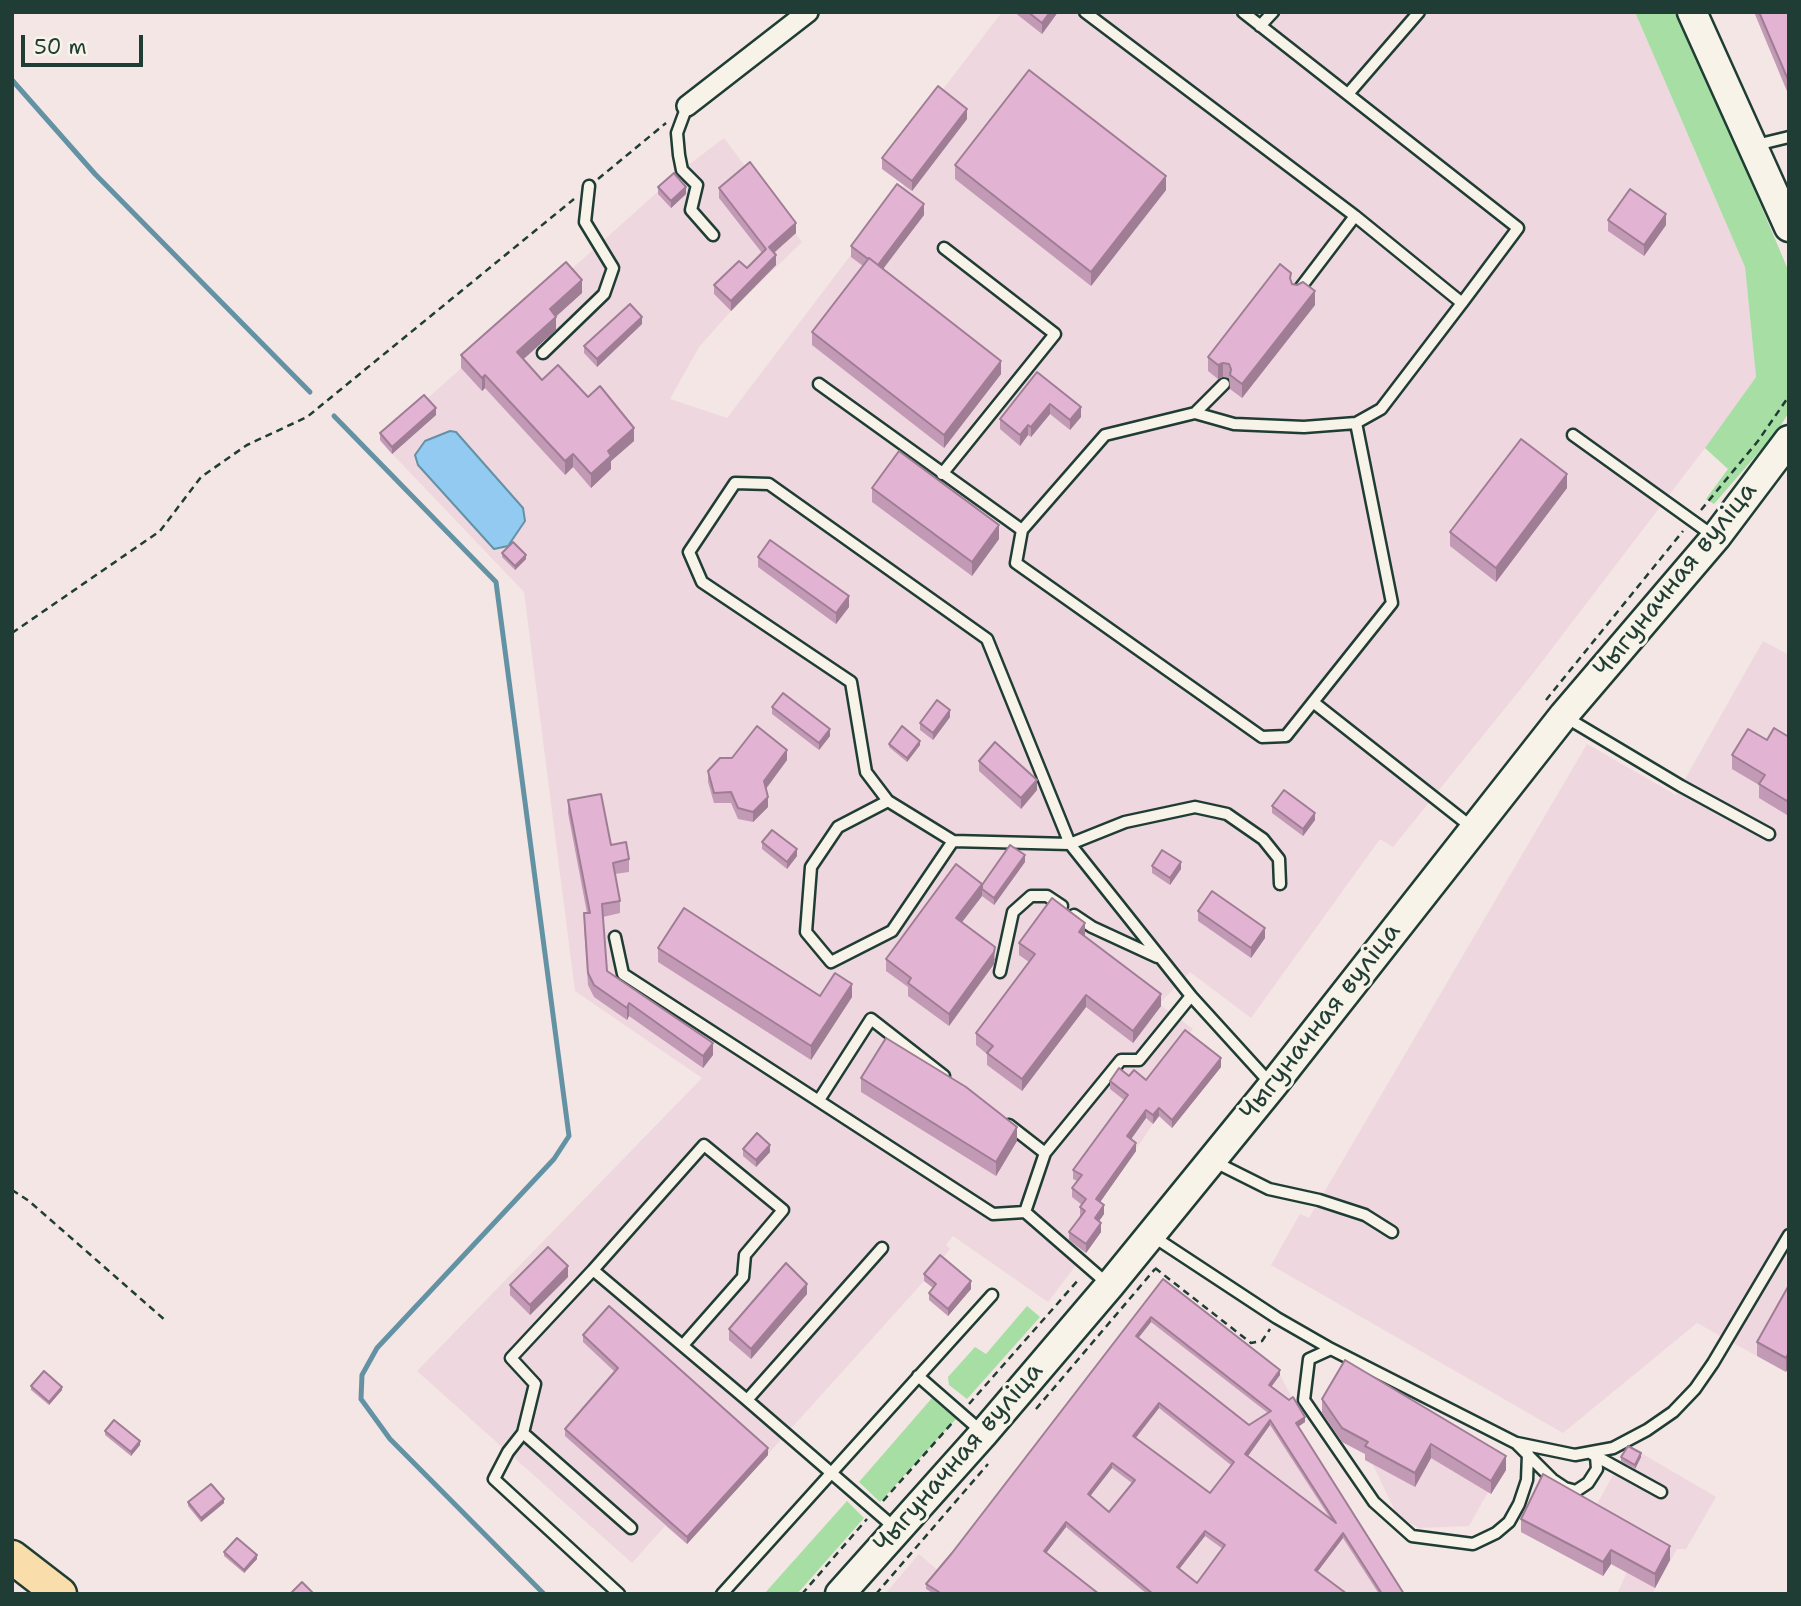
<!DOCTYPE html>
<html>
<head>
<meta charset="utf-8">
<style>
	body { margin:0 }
	#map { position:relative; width:1801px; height:1606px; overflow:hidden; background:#f3e6e4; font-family:"Shantell Sans",sans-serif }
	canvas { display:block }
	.frame { position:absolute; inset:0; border:14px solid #1f3d34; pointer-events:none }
	.scale { position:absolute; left:21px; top:35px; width:122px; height:32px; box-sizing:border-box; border:4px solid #1f3d34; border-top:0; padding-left:9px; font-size:21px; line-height:24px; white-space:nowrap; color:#1f3d34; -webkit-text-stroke:5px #f7f3e8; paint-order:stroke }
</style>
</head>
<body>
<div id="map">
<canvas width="1801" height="1606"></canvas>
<div class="frame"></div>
<div class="scale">50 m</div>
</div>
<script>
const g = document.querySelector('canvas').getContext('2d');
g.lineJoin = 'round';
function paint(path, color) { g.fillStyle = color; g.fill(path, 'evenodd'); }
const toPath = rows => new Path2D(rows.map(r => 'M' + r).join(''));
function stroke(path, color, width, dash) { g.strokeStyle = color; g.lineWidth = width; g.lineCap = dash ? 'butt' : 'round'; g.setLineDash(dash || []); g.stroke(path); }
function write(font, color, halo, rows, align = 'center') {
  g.font = font + ' "Shantell Sans",sans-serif'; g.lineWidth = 6; g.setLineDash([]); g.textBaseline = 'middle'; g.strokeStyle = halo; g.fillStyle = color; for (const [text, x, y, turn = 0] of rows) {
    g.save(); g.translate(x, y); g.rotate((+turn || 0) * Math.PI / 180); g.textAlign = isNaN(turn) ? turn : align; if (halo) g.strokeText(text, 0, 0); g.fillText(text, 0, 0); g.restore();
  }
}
paint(toPath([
	[1002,12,1635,12,1745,267,1756,377,1705,448,1531,676,1393,847,1380,839,1251,1018,1190,972,1159,1004,1193,1029,1186,1038,1221,1067,1172,1128,1159,1117,1153,1124,1096,1208,1104,1214,1095,1226,1101,1232,1048,1302,953,1236,946,1245,950,1249,924,1281,687,1544,665,1526,632,1563,417,1371,702,1078,575,991,524,592,380,441,682,170,724,138,802,242,731,311,699,347,670,399,727,418,904,185,882,169],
	[1763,641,1789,655,1789,1366,1786,1372,1697,1323,1563,1433,1271,1265,1300,1214,1309,1218,1587,744,1676,795],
	[1163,1284,1280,1375,1305,1422,1296,1428,1401,1594,885,1594,919,1554,940,1572],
	[1345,1374,1488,1492,1469,1526,1419,1528,1398,1517,1373,1465,1365,1460,1367,1456,1337,1437,1321,1414],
	[1629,1446,1716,1497,1686,1549,1677,1549,1652,1594,1617,1594,1627,1572,1611,1564,1603,1576,1521,1532,1592,1513]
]), '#eed7df');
paint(toPath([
	[1635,12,1679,12,1789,272,1789,412,1778,430,1714,504,1706,499,1728,469,1705,448,1756,377,1745,267],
	[1027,1306,1040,1317,967,1399,949,1385,948,1377,975,1347,986,1354],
	[932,1398,956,1419,880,1502,859,1482],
	[847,1501,864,1518,797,1594,764,1594]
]), '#a6dea3');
const water = toPath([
	[450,431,456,432,523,508,525,521,508,546,494,549,418,465,415,455,425,441,450,431]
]);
paint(water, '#92caf1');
stroke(water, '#6492a5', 2);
stroke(toPath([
	[12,80,95,174,310,392],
	[334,416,496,582,569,1136,554,1159,377,1348,362,1375,361,1399,390,1439,544,1594]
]), '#6492a5', 5);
const lane = toPath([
	[1085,12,1355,216,1462,303,1518,228,1243,12],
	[1260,26,1273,12],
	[1348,94,1419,12],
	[687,106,677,133,679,155,682,170,697,185,691,210,713,235],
	[1756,145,1789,137],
	[1298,291,1355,216],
	[543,353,604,294,613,268,585,222,589,186],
	[819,384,1022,530,1105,435,1195,413,1224,384],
	[1195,413,1234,424,1304,427,1356,423],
	[1573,435,1715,537],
	[942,474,1055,334,944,248],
	[1022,530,1016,563,1262,737,1286,736,1392,603,1356,423,1381,409,1462,303],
	[1313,702,1474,829],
	[1567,718,1681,786,1769,834],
	[888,801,866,772,851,682,702,582,689,552,735,483,769,484,987,639,1070,844,1191,996],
	[953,841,888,801,838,827,811,867,806,932,831,962,892,931,953,841,1070,844,1125,822,1195,807,1227,814,1263,839,1279,859,1280,884],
	[1074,915,1092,927,1157,957],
	[615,937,623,974,993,1214,1025,1212,1109,1285],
	[1000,972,1013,912,1031,896,1047,896,1062,906],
	[819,1100,871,1019,944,1076],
	[1009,1125,1045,1153,1025,1212],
	[1045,1153,1121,1060,1139,1060,1191,996,1271,1084],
	[1215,1162,1269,1189,1319,1200,1365,1215,1392,1232],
	[1154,1237,1277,1318,1331,1349,1516,1443,1553,1480,1565,1488,1576,1491,1588,1483,1597,1469,1596,1456],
	[882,1248,747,1400,895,1528],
	[593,1270,511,1358,535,1384,523,1433,631,1528],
	[684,1344,743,1277,745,1255,783,1210,704,1145,593,1270,747,1400],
	[1331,1349,1309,1359,1304,1400,1374,1502,1412,1536,1473,1544,1496,1533,1509,1522,1519,1504,1527,1480,1528,1454],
	[918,1376,981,1431],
	[523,1433,508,1452,494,1479,619,1594],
	[1517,1443,1575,1455,1613,1448,1647,1430,1673,1412,1695,1389,1713,1363,1789,1235],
	[1592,1454,1661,1492],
	[722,1594,992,1295]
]);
const street = toPath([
	[687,106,808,12]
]);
const secondary = toPath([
	[1692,12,1789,227],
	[840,1594,983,1434,1110,1285,1273,1085,1564,715,1716,537,1789,440]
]);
const primary = toPath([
	[12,1557,60,1594]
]);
stroke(lane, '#1f3d34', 15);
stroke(street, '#1f3d34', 24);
stroke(secondary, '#1f3d34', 33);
stroke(primary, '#1f3d34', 37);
stroke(toPath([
	[598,179,666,123],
	[1701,510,1758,441,1789,396],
	[12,633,160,531,201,477,247,445,307,417,574,199],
	[1546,700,1683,531],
	[12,1190,29,1201,166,1321],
	[1155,1268,1251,1343,1262,1341,1270,1329],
	[969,1404,1080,1278],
	[1036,1409,1155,1269],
	[883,1501,953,1422],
	[802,1594,867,1519],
	[876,1594,988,1464]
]), '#1f3d34', 2.5, [7, 5]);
stroke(lane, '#f7f3e8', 10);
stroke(street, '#f7f3e8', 19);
stroke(secondary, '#f7f3e8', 28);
stroke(primary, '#f9ddab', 32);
paint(toPath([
	[1014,12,1058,12,1042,34],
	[1754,12,1789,12,1789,96],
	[967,119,912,191,882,169,882,158],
	[955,165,1166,190,1091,286,955,179],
	[658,187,686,194,671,208,658,194],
	[719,188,796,233,774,253,776,265,731,311,714,294,714,285,747,268,762,253,719,198],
	[924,215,883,268,1001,374,944,448,812,345,812,332,863,266,851,257,851,246],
	[1608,220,1666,225,1644,256,1608,231],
	[1291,282,1315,305,1242,398,1230,389,1229,378,1223,377,1218,379,1208,371,1208,357],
	[582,293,556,316,556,330,523,359,542,380,588,397,634,441,611,461,611,469,591,488,573,467,565,475,485,388,482,391,461,368,461,355],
	[642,324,597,367,584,353,584,346],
	[1037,372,1081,417,1070,430,1050,414,1031,437,1028,435,1020,446,1000,429,1000,419],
	[436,415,392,454,380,440,380,433],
	[872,488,999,539,972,576,872,502],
	[1567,488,1496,582,1450,546,1450,532],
	[502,553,526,559,515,570,502,557],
	[758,557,849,607,836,624,758,567],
	[772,707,830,736,819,750,772,714],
	[950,717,933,740,920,730,920,723],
	[1789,737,1787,815,1759,798,1759,785,1732,769,1732,755,1767,740],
	[889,744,920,745,907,762,889,747],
	[787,760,766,789,768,807,753,822,738,819,731,803,714,803,708,782,708,771],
	[979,761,1037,790,1021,809,979,771],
	[568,800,611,845,629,859,629,872,615,874,620,901,620,913,603,917,607,971,713,1055,703,1068,629,1016,627,1020,594,997,588,985,584,925,584,913,587,913,568,813],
	[1272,806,1315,820,1303,836,1272,813],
	[762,842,797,856,787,869,762,849],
	[1025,862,994,905,982,896,962,922,995,959,994,964,949,1026,908,996,908,987,886,971,886,959,982,884],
	[1152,866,1181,869,1170,885,1152,873],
	[1198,911,1265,938,1251,958,1198,921],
	[1085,935,1085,936,1161,1006,1133,1043,1086,1007,1022,1091,987,1065,987,1054,976,1045,976,1033,1029,962,1019,955,1019,943],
	[658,948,820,996,852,997,811,1060,658,962],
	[1221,1067,1172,1128,1159,1116,1153,1124,1146,1118,1131,1139,1136,1151,1100,1202,1104,1214,1099,1221,1101,1232,1086,1253,1069,1240,1069,1232,1080,1216,1080,1207,1082,1205,1072,1197,1072,1188,1077,1181,1073,1179,1073,1170,1124,1100,1110,1089,1110,1081,1129,1076,1146,1080],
	[861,1078,1017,1141,996,1176,861,1092],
	[743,1149,770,1152,756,1167,743,1156],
	[924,1274,971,1289,948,1316,929,1300,929,1293,933,1288,924,1281],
	[568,1277,530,1315,510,1295,510,1285],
	[1163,1279,1280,1375,1271,1386,1305,1422,1298,1427,1404,1594,1379,1594,1343,1538,1317,1572,1347,1594,1147,1594,1066,1527,1046,1553,1099,1594,934,1594,926,1589,926,1584,952,1553],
	[1151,1322,1268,1413,1249,1425,1138,1338],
	[1159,1408,1231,1465,1210,1493,1136,1438],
	[1270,1425,1330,1518,1248,1456],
	[1112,1468,1132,1483,1109,1512,1090,1496],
	[1205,1536,1223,1549,1197,1583,1179,1569],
	[1789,1285,1786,1372,1757,1356,1757,1342],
	[807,1294,751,1359,729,1340,729,1329],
	[583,1335,768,1455,687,1544,565,1436,565,1429,615,1372,583,1342],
	[31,1386,62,1390,49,1405,31,1390],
	[1322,1399,1506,1470,1491,1494,1431,1458,1415,1487,1365,1460,1365,1454,1342,1442,1322,1413],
	[105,1431,140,1445,131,1456,105,1435],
	[1621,1457,1641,1457,1635,1469,1621,1461],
	[188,1502,224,1503,201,1522,188,1506],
	[1521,1519,1670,1560,1655,1588,1611,1564,1603,1576,1521,1532],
	[224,1552,257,1559,244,1573,224,1556]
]), '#c39ab5');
paint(toPath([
	[1050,12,1058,12,1042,34,1042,23],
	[967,109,967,119,912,191,912,181],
	[1166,176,1166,190,1091,286,1091,272],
	[686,187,686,194,671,208,671,201],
	[924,204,924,215,877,277,877,266],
	[1666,214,1666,225,1644,256,1644,245],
	[796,223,796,233,769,257,769,247],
	[776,255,776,265,731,311,731,301],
	[582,280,582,293,550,322,550,309],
	[1315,291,1315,305,1242,398,1242,384],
	[556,317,556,330,517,365,517,352],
	[642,317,642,324,597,367,597,359],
	[1001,361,1001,374,944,448,944,435],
	[1223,363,1223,377,1218,379,1218,365],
	[485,375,485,388,482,391,482,378],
	[1050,404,1050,414,1031,437,1031,427],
	[1081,407,1081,417,1070,430,1070,420],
	[436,408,436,415,392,454,392,447],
	[1028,425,1028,435,1020,446,1020,435],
	[634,428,634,441,611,461,611,469,591,488,591,474,608,451],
	[573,454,573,467,565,475,565,461],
	[1567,474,1567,488,1496,582,1496,568],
	[999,525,999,539,972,576,972,562],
	[526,555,526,559,515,570,515,566],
	[849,596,849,607,836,624,836,613],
	[950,710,950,717,933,740,933,733],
	[830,729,830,736,819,750,819,743],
	[920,741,920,745,907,762,907,758],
	[787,750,787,760,764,791,764,781],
	[1037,780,1037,790,1021,809,1021,798],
	[768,797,768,807,753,822,753,812],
	[1789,797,1789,811,1787,815,1787,801],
	[1315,813,1315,820,1303,836,1303,829],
	[797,849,797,856,787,869,787,862],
	[1025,855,1025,862,994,905,994,898],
	[1181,862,1181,869,1170,885,1170,878],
	[982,884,982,896,956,930,956,918],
	[1085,923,1085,935,1079,944,1079,932],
	[1265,928,1265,938,1251,958,1251,948],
	[995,947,994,964,949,1026,949,1014],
	[852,984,852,997,811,1060,811,1046],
	[1161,994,1161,1006,1133,1043,1133,1031],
	[1086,995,1086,1007,1022,1091,1022,1079],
	[629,1003,629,1016,627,1020,627,1008],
	[713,1043,713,1055,703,1068,703,1056],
	[1221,1058,1221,1067,1172,1128,1172,1120],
	[1159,1108,1159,1116,1153,1124,1153,1115],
	[1146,1110,1146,1118,1127,1145,1127,1136],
	[1017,1127,1017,1141,996,1176,996,1162],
	[1136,1143,1136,1151,1096,1208,1096,1199],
	[770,1145,770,1152,756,1167,756,1160],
	[1104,1205,1104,1214,1095,1227,1095,1218],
	[1101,1223,1101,1232,1086,1253,1086,1244],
	[568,1266,568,1277,530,1315,530,1305],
	[971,1281,971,1289,948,1316,948,1309],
	[807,1284,807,1294,751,1359,751,1349],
	[1151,1317,1151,1322,1136,1341,1136,1336],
	[1789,1352,1789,1366,1786,1372,1786,1358],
	[1280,1370,1280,1375,1269,1390,1269,1385],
	[62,1387,62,1390,49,1405,49,1402],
	[1159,1403,1159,1408,1133,1441,1133,1436],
	[1305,1417,1305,1422,1296,1428,1296,1423],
	[1270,1420,1270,1425,1245,1460,1245,1454],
	[140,1441,140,1445,131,1456,131,1452],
	[1431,1444,1431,1458,1415,1487,1415,1473],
	[768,1448,768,1455,687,1544,687,1537],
	[1641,1453,1641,1457,1635,1469,1635,1465],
	[1506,1456,1506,1470,1491,1494,1491,1481],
	[1112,1463,1112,1468,1088,1499,1088,1494],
	[224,1499,224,1503,201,1522,201,1518],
	[1066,1522,1066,1527,1044,1556,1044,1551],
	[1205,1531,1205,1536,1177,1572,1177,1567],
	[1343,1533,1343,1538,1315,1575,1315,1570],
	[1670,1546,1670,1560,1655,1588,1655,1574],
	[1611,1550,1611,1564,1603,1576,1603,1562],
	[257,1555,257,1559,244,1573,244,1570]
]), '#9f7d94');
const building = toPath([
	[1028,12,1050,12,1042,23,1028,12],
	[1759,12,1789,12,1789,82,1759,12],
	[1029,70,1166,176,1091,272,955,165,1029,70],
	[938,86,967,109,912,181,882,158,938,86],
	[750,162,796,223,769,247,776,255,731,301,714,285,739,261,747,268,766,249,719,188,750,162],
	[674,173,686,187,671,201,658,187,674,173],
	[897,184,924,204,878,265,869,258,868,259,851,246,897,184],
	[1630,189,1666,214,1644,245,1608,220,1630,189],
	[869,258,1001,361,944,435,812,332,869,258],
	[566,262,582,280,550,309,556,317,517,352,542,380,558,365,588,397,600,386,634,428,608,451,611,456,591,474,573,454,565,461,485,375,482,378,461,355,566,262],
	[1280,264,1291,273,1290,278,1292,284,1297,285,1303,282,1315,291,1242,384,1230,375,1231,369,1229,364,1223,363,1218,365,1208,357,1280,264],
	[630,304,642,317,597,359,584,346,630,304],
	[1037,372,1081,407,1070,420,1050,404,1031,427,1028,425,1020,435,1000,419,1037,372],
	[424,395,436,408,392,447,380,433,424,395],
	[1521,439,1567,474,1496,568,1450,532,1521,439],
	[899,451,999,525,972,562,872,488,899,451],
	[770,540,849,596,836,613,758,557,770,540],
	[513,542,526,555,515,566,502,553,513,542],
	[783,693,830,729,819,743,772,707,783,693],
	[937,700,950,710,933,733,920,723,937,700],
	[757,726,787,750,764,781,768,797,753,812,738,808,731,792,714,793,708,771,720,758,732,758,757,726],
	[902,726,920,741,907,758,889,744,902,726],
	[1774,728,1789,737,1789,797,1787,801,1759,784,1765,775,1732,755,1748,729,1767,740,1774,728],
	[995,742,1037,780,1021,798,979,761,995,742],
	[1284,790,1315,813,1303,829,1272,806,1284,790],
	[601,794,611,845,626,842,629,859,613,863,620,901,602,904,607,971,713,1043,703,1056,629,1003,627,1008,594,985,588,973,584,913,590,913,568,800,601,794],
	[772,830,797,849,787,862,762,842,772,830],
	[1010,845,1025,855,994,898,982,889,982,885,1010,845],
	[1162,850,1181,862,1170,878,1152,866,1162,850],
	[956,864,982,884,956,918,995,947,994,952,949,1014,908,983,911,978,886,959,956,864],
	[1212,891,1265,928,1251,948,1198,911,1212,891],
	[1052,898,1085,923,1079,932,1161,994,1133,1031,1086,995,1022,1079,987,1053,993,1046,976,1033,1035,954,1019,943,1052,898],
	[684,908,820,996,835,973,852,984,811,1046,658,948,684,908],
	[1185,1030,1221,1058,1172,1120,1159,1108,1153,1115,1146,1110,1127,1136,1136,1143,1096,1199,1104,1205,1095,1218,1101,1223,1086,1244,1069,1232,1085,1211,1080,1207,1086,1199,1072,1188,1082,1175,1073,1170,1128,1095,1110,1081,1119,1068,1129,1076,1134,1070,1146,1080,1185,1030],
	[886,1038,966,1087,1017,1127,996,1162,861,1078,886,1038],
	[757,1133,770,1145,756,1160,743,1149,757,1133],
	[548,1247,568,1266,530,1305,510,1285,548,1247],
	[940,1255,971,1281,948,1309,929,1293,936,1284,924,1274,940,1255],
	[786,1263,807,1284,751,1349,729,1329,786,1263],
	[1163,1279,1280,1370,1269,1385,1289,1400,1293,1397,1305,1417,1296,1423,1404,1594,1382,1594,1343,1533,1315,1570,1347,1594,1153,1594,1066,1522,1044,1551,1099,1594,937,1594,939,1592,926,1584,952,1553,1163,1279],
	[1151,1317,1271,1411,1249,1425,1136,1336,1151,1317],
	[1159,1403,1234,1462,1210,1493,1133,1436,1159,1403],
	[1270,1420,1336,1523,1245,1454,1270,1420],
	[1112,1463,1135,1480,1109,1512,1088,1494,1112,1463],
	[1205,1531,1225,1545,1197,1583,1177,1567,1205,1531],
	[1789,1285,1789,1352,1786,1358,1757,1342,1789,1285],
	[609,1306,768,1448,687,1537,565,1429,618,1368,583,1335,609,1306],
	[1345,1360,1506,1456,1491,1481,1431,1444,1415,1473,1365,1446,1368,1442,1342,1428,1322,1399,1345,1360],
	[44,1371,62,1387,49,1402,31,1386,44,1371],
	[114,1420,140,1441,131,1452,105,1431,114,1420],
	[1628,1446,1641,1453,1635,1465,1621,1457,1628,1446],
	[1543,1474,1670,1546,1655,1574,1611,1550,1603,1562,1521,1519,1543,1474],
	[211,1484,224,1499,201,1518,188,1502,211,1484],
	[237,1538,257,1555,244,1570,224,1552,237,1538],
	[302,1582,314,1594,290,1594,302,1582]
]);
paint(building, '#e3b3d3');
stroke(building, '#9f7d94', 2);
write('26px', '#1f3d34', '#f7f3e8', [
	["Чыгуначная вуліца",1676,580,-51],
	["Чыгуначная вуліца",1321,1022,-52],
	["Чыгуначная вуліца",959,1458,-49]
]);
</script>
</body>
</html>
